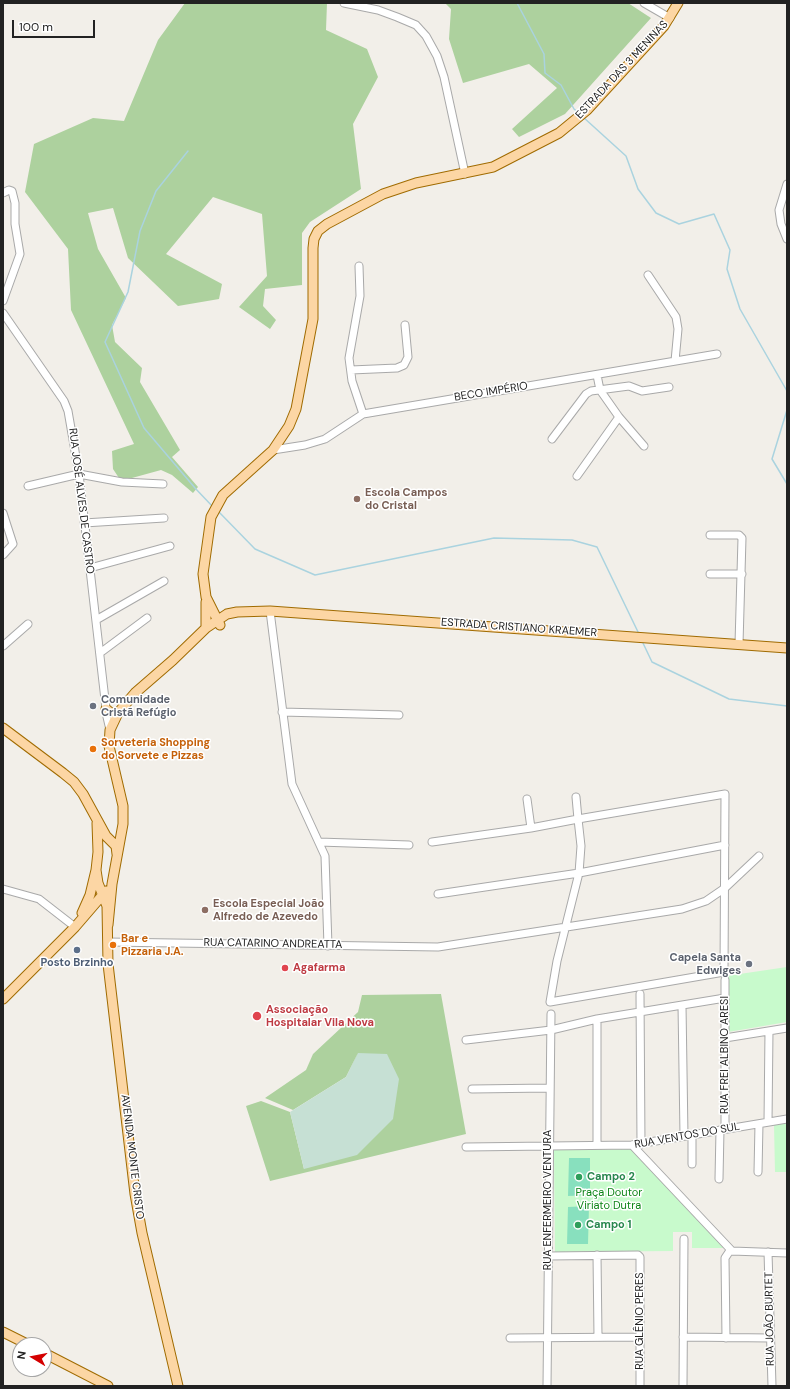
<!DOCTYPE html>
<html>
<head>
<meta charset="utf-8">
<style>
	body { margin:0 }
	#map { position:relative; width:790px; height:1389px; overflow:hidden; background:#f2efe9; font-family:"DM Sans",sans-serif }
	canvas { display:block }
	.frame { position:absolute; inset:0; border:4px solid #222; pointer-events:none }
	.north { position:absolute; left:12px; top:1337px; width:40px; height:40px; box-sizing:border-box; background:#fff; border:1px solid #a7a7a7; border-radius:50%; rotate:280deg; font-size:11px; font-weight:700; line-height:16px; text-align:center; color:#222 }
	.north::after { content:''; display:block; margin:auto; width:14px; height:18px; background:#d40000; clip-path:polygon(50% 0,100% 100%,50% 72%,0 100%) }
	.scale { position:absolute; left:12px; top:20px; width:83px; height:18px; box-sizing:border-box; border:2px solid #222; border-top:0; padding-left:5px; font-size:12px; line-height:14px; white-space:nowrap; color:#222; -webkit-text-stroke:3px #fff; paint-order:stroke }
</style>
</head>
<body>
<div id="map">
<canvas width="790" height="1389"></canvas>
<div class="frame"></div>
<div class="north">N</div>
<div class="scale">100 m</div>
</div>
<script>
const g = document.querySelector('canvas').getContext('2d');
g.lineJoin = 'round';
function paint(path, color) { g.fillStyle = color; g.fill(path, 'evenodd'); }
const toPath = rows => new Path2D(rows.map(r => 'M' + r).join(''));
function stroke(path, color, width, dash) { g.strokeStyle = color; g.lineWidth = width; g.lineCap = dash ? 'butt' : 'round'; g.setLineDash(dash || []); g.stroke(path); }
function write(font, color, halo, rows, align = 'center') {
  g.font = font + ' "DM Sans",sans-serif'; g.lineWidth = 3; g.setLineDash([]); g.textBaseline = 'middle'; g.strokeStyle = halo; g.fillStyle = color; for (const [text, x, y, turn = 0] of rows) {
    g.save(); g.translate(x, y); g.rotate((+turn || 0) * Math.PI / 180); g.textAlign = isNaN(turn) ? turn : align; if (halo) g.strokeText(text, 0, 0); g.fillText(text, 0, 0); g.restore();
  }
}
paint(toPath([
	[185,3,327,3,326,30,367,49,378,77,353,124,361,189,310,222,302,233,302,285,265,289,263,306,276,320,270,329,239,307,267,276,262,214,213,197,166,254,222,284,219,299,178,306,128,258,113,208,88,213,98,249,126,298,112,325,115,342,142,368,140,382,180,450,172,457,198,487,193,493,172,475,161,470,121,481,113,469,112,451,134,444,71,310,68,249,25,192,34,144,93,118,124,121,158,40],
	[445,3,628,3,651,18,565,114,519,137,512,129,557,88,529,64,463,83,449,39,451,9],
	[441,994,466,1134,270,1181,246,1106,261,1101,290,1112,304,1169,358,1053,346,1077,293,1110,265,1098,306,1070,313,1054,358,1012,362,995]
]), '#add19e');
paint(toPath([
	[358,1053,387,1054,399,1079,393,1119,357,1155,304,1169,290,1112,346,1077]
]), '#c6e0d4');
paint(toPath([
	[787,967,787,1022,728,1032,726,976],
	[787,1123,787,1172,775,1172,774,1125],
	[631,1149,727,1248,692,1248,692,1232,673,1232,673,1251,555,1252,554,1150]
]), '#c8facc');
paint(toPath([
	[569,1158,590,1158,590,1195,568,1196],
	[589,1206,588,1244,567,1244,568,1207]
]), '#88e0be');
stroke(toPath([
	[517,3,544,54,545,73,561,85,574,109,579,113],
	[583,117,626,156,638,189,656,213,679,224,714,214,730,250,727,269,740,309,787,391],
	[188,151,156,191,140,231,128,292,105,342,144,428,195,488,213,507],
	[787,410,772,459,787,484],
	[218,511,255,549,315,575,494,538,572,540,597,547,639,634],
	[642,641,652,662,729,699,787,706]
]), '#aad3df', 1.5);
const minor = toPath([
	[344,3,378,10,397,17,416,25,426,36,437,56,444,77,465,174],
	[644,3,670,18],
	[787,184,779,210,781,224,787,239],
	[3,193,9,190,12,191,15,203,15,224,20,254,3,301],
	[359,266,360,296,349,358,352,381,363,414],
	[648,275,676,317,678,329,675,361],
	[3,313,64,401,68,411,79,474,107,717,110,730],
	[351,370,397,368,404,365,408,357,405,325],
	[597,375,600,390,619,417,644,446],
	[552,439,586,394,591,391,629,386,642,391,669,387],
	[273,450,305,445,325,439,363,414,717,354],
	[577,476,619,417],
	[28,486,79,474,122,482,163,484],
	[3,513,13,544,3,555],
	[84,523,164,518],
	[710,535,739,535,742,538,739,644],
	[90,568,170,546],
	[710,574,742,574],
	[270,611,292,784,325,856,328,946],
	[96,620,164,581],
	[3,646,28,624],
	[100,653,147,618],
	[282,712,399,715],
	[527,799,531,828],
	[319,842,409,845],
	[432,842,531,828,578,819,725,794,724,972,550,1002,557,961,579,873,581,846,578,819,576,797],
	[3,889,39,899,75,927],
	[438,894,579,873,725,845],
	[108,942,438,947,682,909,706,901,725,888,759,856],
	[725,980,725,1129],
	[640,994,641,1144],
	[682,1005,684,1136],
	[597,1019,597,1144],
	[725,1038,787,1028],
	[466,1040,551,1030,597,1019,725,998],
	[472,1089,549,1088],
	[768,1122,769,1031],
	[632,1145,732,1251,787,1253],
	[466,1147,632,1145,787,1119],
	[692,1164,692,1135],
	[758,1172,759,1124],
	[719,1179,720,1130],
	[768,1252,772,1386],
	[597,1255,598,1337],
	[548,1256,638,1255,640,1257,640,1386],
	[683,1337,770,1338],
	[510,1338,640,1337],
	[726,1338,725,1258,729,1252,732,1251],
	[547,1386,551,1014],
	[683,1386,684,1239]
]);
const major = toPath([
	[220,625,206,597,203,574,211,517,223,495,273,450,289,426,296,409,313,319,313,248,314,239,318,231,327,224,383,194,416,183,493,167,559,133,587,110,664,26,678,3],
	[206,628,206,602],
	[106,709,111,713,118,713],
	[3,728,63,773,74,782,83,794,106,836,116,846,117,854],
	[96,870,98,883,107,906,108,964,135,1194,142,1233,178,1386],
	[82,913,90,895,96,870,98,852,97,823],
	[108,925,112,884,123,824,123,806,109,746,110,730,118,713,135,693,173,660,206,628,227,614,237,612,270,611,787,648],
	[3,999,75,927,106,891],
	[3,1332,29,1345],
	[44,1353,108,1386]
]);
stroke(minor, '#a9a9a9', 9);
stroke(major, '#a06b00', 11);
stroke(minor, '#fff', 7);
stroke(major, '#fcd6a4', 9);
for (const [x, y, r, color] of [
	[357,499,4,"#8d6e63"],
	[93,706,4,"#6b7280"],
	[93,749,4,"#e8710a"],
	[205,910,4,"#8d6e63"],
	[113,945,4,"#e8710a"],
	[77,950,4,"#5c6f8a"],
	[749,964,4,"#6b7280"],
	[285,968,4,"#e0444e"],
	[257,1016,5,"#e0444e"],
	[579,1177,4,"#2e9e5b"],
	[578,1225,4,"#2e9e5b"]
]) { const dot = new Path2D(); dot.arc(x, y, r, 0, 2 * Math.PI); g.fillStyle = color; g.fill(dot); stroke(dot, '#fff', 1.5); }
write('11px', '#222', '#fff', [
	["ESTRADA DAS 3 MENINAS",622,70,-47],
	["BECO IMPÉRIO",491,392,-9],
	["RUA JOSÉ ALVES DE CASTRO",81,501,83],
	["ESTRADA CRISTIANO KRAEMER",519,628,4],
	["RUA CATARINO ANDREATTA",273,944,1],
	["RUA FREI ALBINO ARESI",725,1055,-90],
	["RUA VENTOS DO SUL",687,1136,-10],
	["AVENIDA MONTE CRISTO",132,1157,83],
	["RUA ENFERMEIRO VENTURA",548,1200,-90],
	["RUA JOÃO BURTET",770,1319,-91],
	["RUA GLÊNIO PERES",640,1321,-90]
]);
write('bold 11px', '#785e54', '#fff', [
	["Escola Campos",365,493],
	["do Cristal",365,506],
	["Escola Especial João",213,904],
	["Alfredo de Azevedo",213,917]
], 'left');
write('bold 11px', '#5b616d', '#fff', [
	["Comunidade",101,700],
	["Cristã Refúgio",101,713],
	["Capela Santa",741,958,"right"],
	["Edwiges",741,971,"right"]
], 'left');
write('bold 11px', '#c56008', '#fff', [
	["Sorveteria Shopping",101,743],
	["do Sorvete e Pizzas",101,756],
	["Bar e",121,939],
	["Pizzaria J.A.",121,952]
], 'left');
write('bold 11px', '#4e5e75', '#fff', [
	["Posto Brzinho",77,963]
]);
write('bold 11px', '#be3a42', '#fff', [
	["Agafarma",293,968],
	["Associação",266,1010],
	["Hospitalar Vila Nova",266,1023]
], 'left');
write('bold 11px', '#27864d', '#fff', [
	["Campo 2",587,1177],
	["Campo 1",586,1225]
], 'left');
write('11px', '#0c8416', '#fff', [
	["Praça Doutor",609,1193],
	["Viriato Dutra",609,1206]
]);
</script>
</body>
</html>
